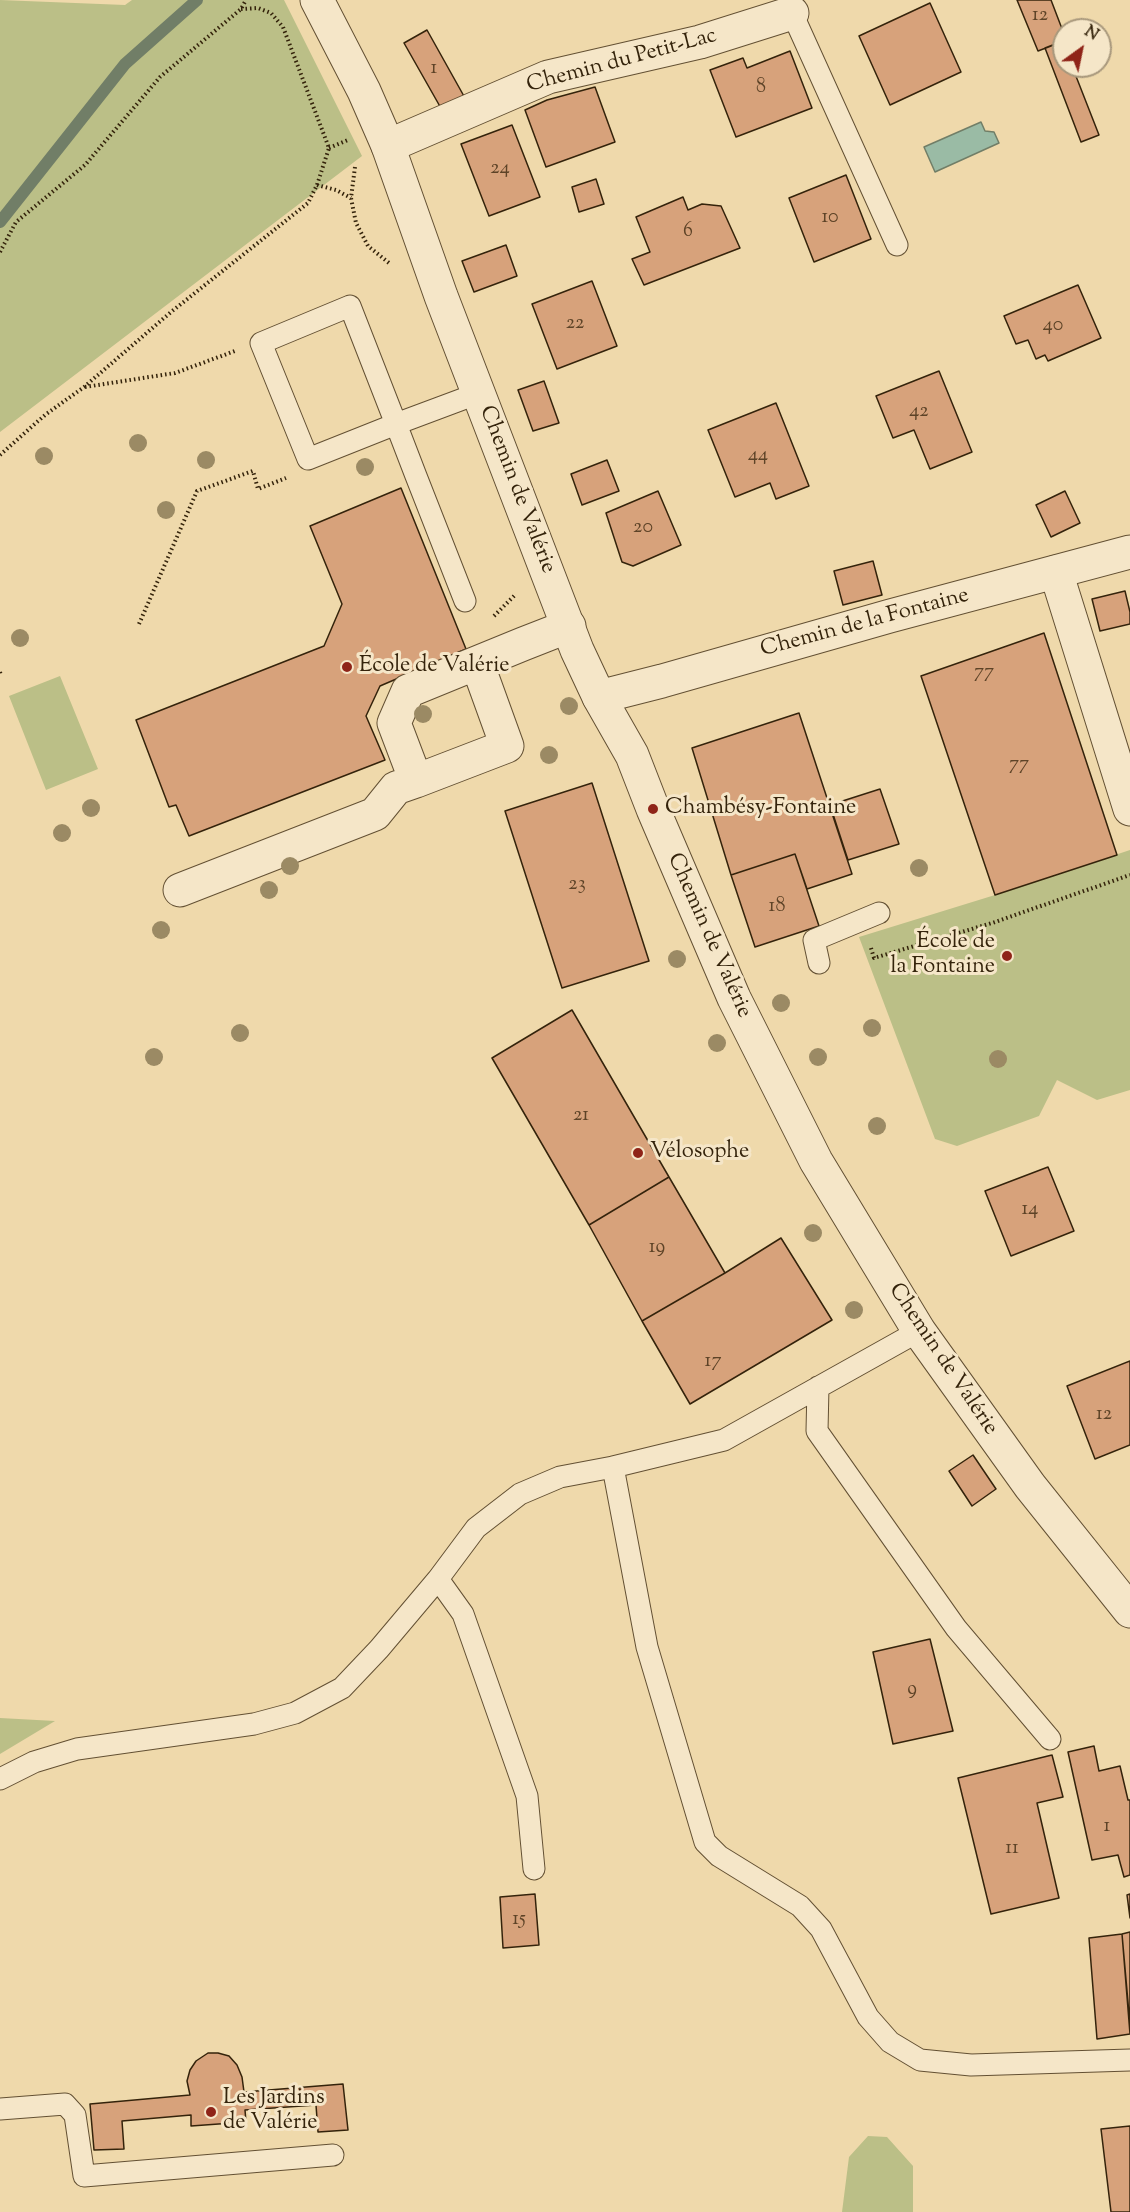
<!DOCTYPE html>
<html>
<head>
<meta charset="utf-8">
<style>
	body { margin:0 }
	#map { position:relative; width:1130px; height:2212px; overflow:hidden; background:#efd9ab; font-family:"Sorts Mill Goudy",serif }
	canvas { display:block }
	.north { position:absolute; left:1052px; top:18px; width:60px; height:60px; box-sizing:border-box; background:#f5e6c8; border:2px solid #a8987c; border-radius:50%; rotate:33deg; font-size:16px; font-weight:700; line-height:24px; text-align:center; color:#34230b }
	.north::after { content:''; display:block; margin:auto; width:21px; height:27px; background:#8f2418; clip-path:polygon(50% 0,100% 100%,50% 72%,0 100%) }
</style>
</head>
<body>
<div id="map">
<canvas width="1130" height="2212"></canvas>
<div class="north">N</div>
</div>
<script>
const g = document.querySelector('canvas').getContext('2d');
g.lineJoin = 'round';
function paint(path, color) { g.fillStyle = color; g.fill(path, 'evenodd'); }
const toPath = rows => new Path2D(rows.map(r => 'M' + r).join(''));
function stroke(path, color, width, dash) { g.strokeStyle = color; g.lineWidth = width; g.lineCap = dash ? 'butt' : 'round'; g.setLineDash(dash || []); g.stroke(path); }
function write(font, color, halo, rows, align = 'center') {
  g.font = font + ' "Sorts Mill Goudy",serif'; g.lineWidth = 6; g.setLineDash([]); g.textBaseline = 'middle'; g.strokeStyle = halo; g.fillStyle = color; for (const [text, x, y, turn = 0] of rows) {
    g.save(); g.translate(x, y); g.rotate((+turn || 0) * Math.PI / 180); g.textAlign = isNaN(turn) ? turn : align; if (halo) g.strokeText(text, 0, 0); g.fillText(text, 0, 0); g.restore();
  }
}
paint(toPath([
	[0,0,125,5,132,0,284,0,362,156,0,432],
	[60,676,98,769,46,790,9,696],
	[1130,850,1130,1090,1097,1100,1057,1080,1039,1116,957,1146,935,1139,859,937,995,895],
	[0,1718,55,1721,0,1754],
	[868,2136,887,2137,913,2166,913,2212,842,2212,849,2157]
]), '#bbbf87');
const water = toPath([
	[981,122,985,131,994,132,999,143,935,172,924,147,981,122]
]);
paint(water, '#9abba5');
stroke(water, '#717e67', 1.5);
stroke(toPath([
	[0,222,125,64,197,0]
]), '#717e67', 12);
const building = toPath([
	[1017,0,1051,0,1064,34,1064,41,1038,51,1017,0],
	[930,3,961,72,890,105,859,36,930,3],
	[427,30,465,98,442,110,404,43,427,30],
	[1063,41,1064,66,1072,66,1099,135,1081,142,1045,48,1063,41],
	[790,51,812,108,736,137,710,70,743,58,747,68,790,51],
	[595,87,615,142,546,167,525,110,547,100,595,87],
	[512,125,540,197,489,216,461,144,512,125],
	[846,175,871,239,814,262,789,198,846,175],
	[596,179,604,204,579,212,572,187,596,179],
	[683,197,688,210,702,204,721,206,740,248,644,285,632,259,650,252,636,217,683,197],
	[506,245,517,276,474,292,462,261,506,245],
	[592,281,617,346,557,369,532,304,592,281],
	[1078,285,1101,338,1048,361,1045,355,1036,359,1028,340,1016,344,1004,316,1078,285],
	[939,371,972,452,930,469,914,430,893,438,876,396,939,371],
	[544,381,559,423,533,431,518,390,544,381],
	[776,403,809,486,776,499,770,483,735,497,708,430,776,403],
	[607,460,619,491,582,505,571,474,607,460],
	[401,488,466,649,380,686,366,716,385,760,189,836,176,805,169,807,136,720,324,646,342,604,310,526,401,488],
	[658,491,681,545,633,566,622,562,606,513,658,491],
	[1065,491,1080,523,1051,537,1036,505,1065,491],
	[873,561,882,595,843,605,834,571,873,561],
	[1125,591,1130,612,1130,624,1100,631,1092,599,1125,591],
	[1044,633,1117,855,995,895,921,676,1044,633],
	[799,713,852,874,807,889,795,854,731,875,692,748,799,713],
	[592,783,649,961,562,988,505,811,592,783],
	[880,789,899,844,848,860,830,805,880,789],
	[795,854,819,926,755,947,731,875,795,854],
	[572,1010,669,1177,589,1225,492,1058,572,1010],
	[1048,1167,1074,1231,1011,1256,985,1191,1048,1167],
	[669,1177,725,1273,642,1321,589,1225,669,1177],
	[781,1238,832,1320,690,1404,642,1321,725,1273,781,1238],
	[1130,1361,1130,1445,1095,1459,1067,1386,1130,1361],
	[973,1455,996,1489,972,1506,949,1471,973,1455],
	[930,1639,953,1731,893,1744,873,1652,930,1639],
	[1094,1746,1099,1771,1120,1766,1128,1800,1130,1800,1130,1875,1124,1877,1118,1855,1092,1860,1068,1752,1094,1746],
	[1052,1755,1063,1797,1037,1803,1059,1898,991,1914,958,1778,1052,1755],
	[535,1894,539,1945,503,1948,500,1897,535,1894],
	[1130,1894,1130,1918,1127,1895,1130,1894],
	[1130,1932,1130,2025,1122,1934,1130,1932],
	[1122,1934,1130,2034,1097,2039,1089,1938,1122,1934],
	[208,2053,218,2053,229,2056,237,2065,242,2077,244,2092,343,2084,348,2130,318,2132,316,2105,245,2110,246,2122,191,2126,191,2115,122,2121,124,2149,94,2150,90,2104,190,2095,187,2081,190,2070,196,2061,208,2053],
	[1130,2126,1130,2212,1111,2212,1101,2129,1130,2126]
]);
paint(building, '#d7a27b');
stroke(building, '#34230b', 1.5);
const service = toPath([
	[792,13,897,245],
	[465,601,416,476,396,424,350,306,261,343,308,459,396,424,479,393],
	[819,963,814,940,879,913],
	[919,1331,724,1440,613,1467,647,1647,705,1842,719,1856,800,1906,821,1929,868,2017,890,2042,920,2060,971,2065,1130,2060],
	[818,1387,817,1431,956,1628,1050,1739],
	[438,1579,463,1614,527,1796,534,1869],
	[0,1779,34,1762,77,1749,254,1724,295,1713,342,1688,379,1649,438,1579,476,1528,520,1494,560,1477,613,1467],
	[0,2109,65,2104,75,2115,84,2176,333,2155]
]);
const pedestrian = toPath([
	[1056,572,1130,809],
	[477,663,507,746,416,781,394,723,408,691,523,644,569,626],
	[180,890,375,814,396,788,416,781]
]);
const minor = toPath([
	[388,146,548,77,700,42,792,13],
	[599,697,662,681,890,616,1130,552]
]);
const tertiary = toPath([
	[317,0,364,91,388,146,441,296,577,650,599,697,632,755,653,809,734,998,816,1161,919,1331,1030,1486,1130,1611]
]);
stroke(service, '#635033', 23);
stroke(pedestrian, '#635033', 35);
stroke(minor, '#635033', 35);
stroke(tertiary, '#635033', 35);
stroke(toPath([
	[329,148,348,140],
	[355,167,351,198,356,223,368,246,389,263],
	[317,185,336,190,351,198],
	[0,252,16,222,85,165,160,77,241,9,246,0],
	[85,387,175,373,235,351],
	[0,455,45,415,84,387,171,312,308,203,317,185,329,148,283,27,271,13,258,8,241,9],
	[494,616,516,594],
	[139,624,197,491,253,471,258,489,286,478],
	[0,672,1,676],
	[871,948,874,958,992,923,1130,875]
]), '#34230b', 4, [1.5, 3]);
stroke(service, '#f5e6c8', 21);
stroke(pedestrian, '#f5e6c8', 33);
stroke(minor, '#f5e6c8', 33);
stroke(tertiary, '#f5e6c8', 33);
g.fillStyle = '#9b8a64';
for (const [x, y] of [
	[138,443],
	[44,456],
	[206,460],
	[365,467],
	[166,510],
	[20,638],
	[569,706],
	[423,714],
	[549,755],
	[91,808],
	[62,833],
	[290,866],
	[919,868],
	[269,890],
	[161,930],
	[677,959],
	[781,1003],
	[872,1028],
	[240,1033],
	[717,1043],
	[154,1057],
	[818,1057],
	[998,1059],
	[877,1126],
	[813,1233],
	[854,1310]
]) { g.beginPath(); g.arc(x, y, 9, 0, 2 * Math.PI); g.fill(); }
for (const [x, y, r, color] of [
	[347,667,6,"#8f2418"],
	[653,809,6,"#8f2418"],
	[1007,956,6,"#8f2418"],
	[638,1153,6,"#8f2418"],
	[211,2112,6,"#8f2418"]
]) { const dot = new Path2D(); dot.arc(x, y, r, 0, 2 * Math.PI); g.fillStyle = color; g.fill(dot); stroke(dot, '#f5e6c8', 2); }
write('20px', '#5d4327', null, [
	["12",1040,17],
	["1",434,70],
	["8",761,89],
	["24",500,170],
	["10",830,219],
	["6",688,233],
	["22",575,325],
	["40",1053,327],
	["42",919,413],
	["44",758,457],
	["20",643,529],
	["77",984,674],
	["77",1019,766],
	["23",577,886],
	["18",777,908],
	["21",581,1117],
	["14",1030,1211],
	["19",657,1249],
	["17",713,1363],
	["12",1104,1416],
	["9",912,1691],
	["1",1107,1828],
	["11",1012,1850],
	["15",519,1921]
]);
write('22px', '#34230b', '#f5e6c8', [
	["Chemin du Petit-Lac",622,62,-15],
	["Chemin de Valérie",516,490,69],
	["Chemin de la Fontaine",865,624,-15],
	["Chemin de Valérie",708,936,66],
	["Chemin de Valérie",942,1360,56]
]);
write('22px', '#34230b', '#f5e6c8', [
	["École de Valérie",359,667],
	["Chambésy-Fontaine",665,809],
	["École de",995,943,"right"],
	["la Fontaine",995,968,"right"],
	["Vélosophe",650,1153],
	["Les Jardins",223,2099],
	["de Valérie",223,2124]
], 'left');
</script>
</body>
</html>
